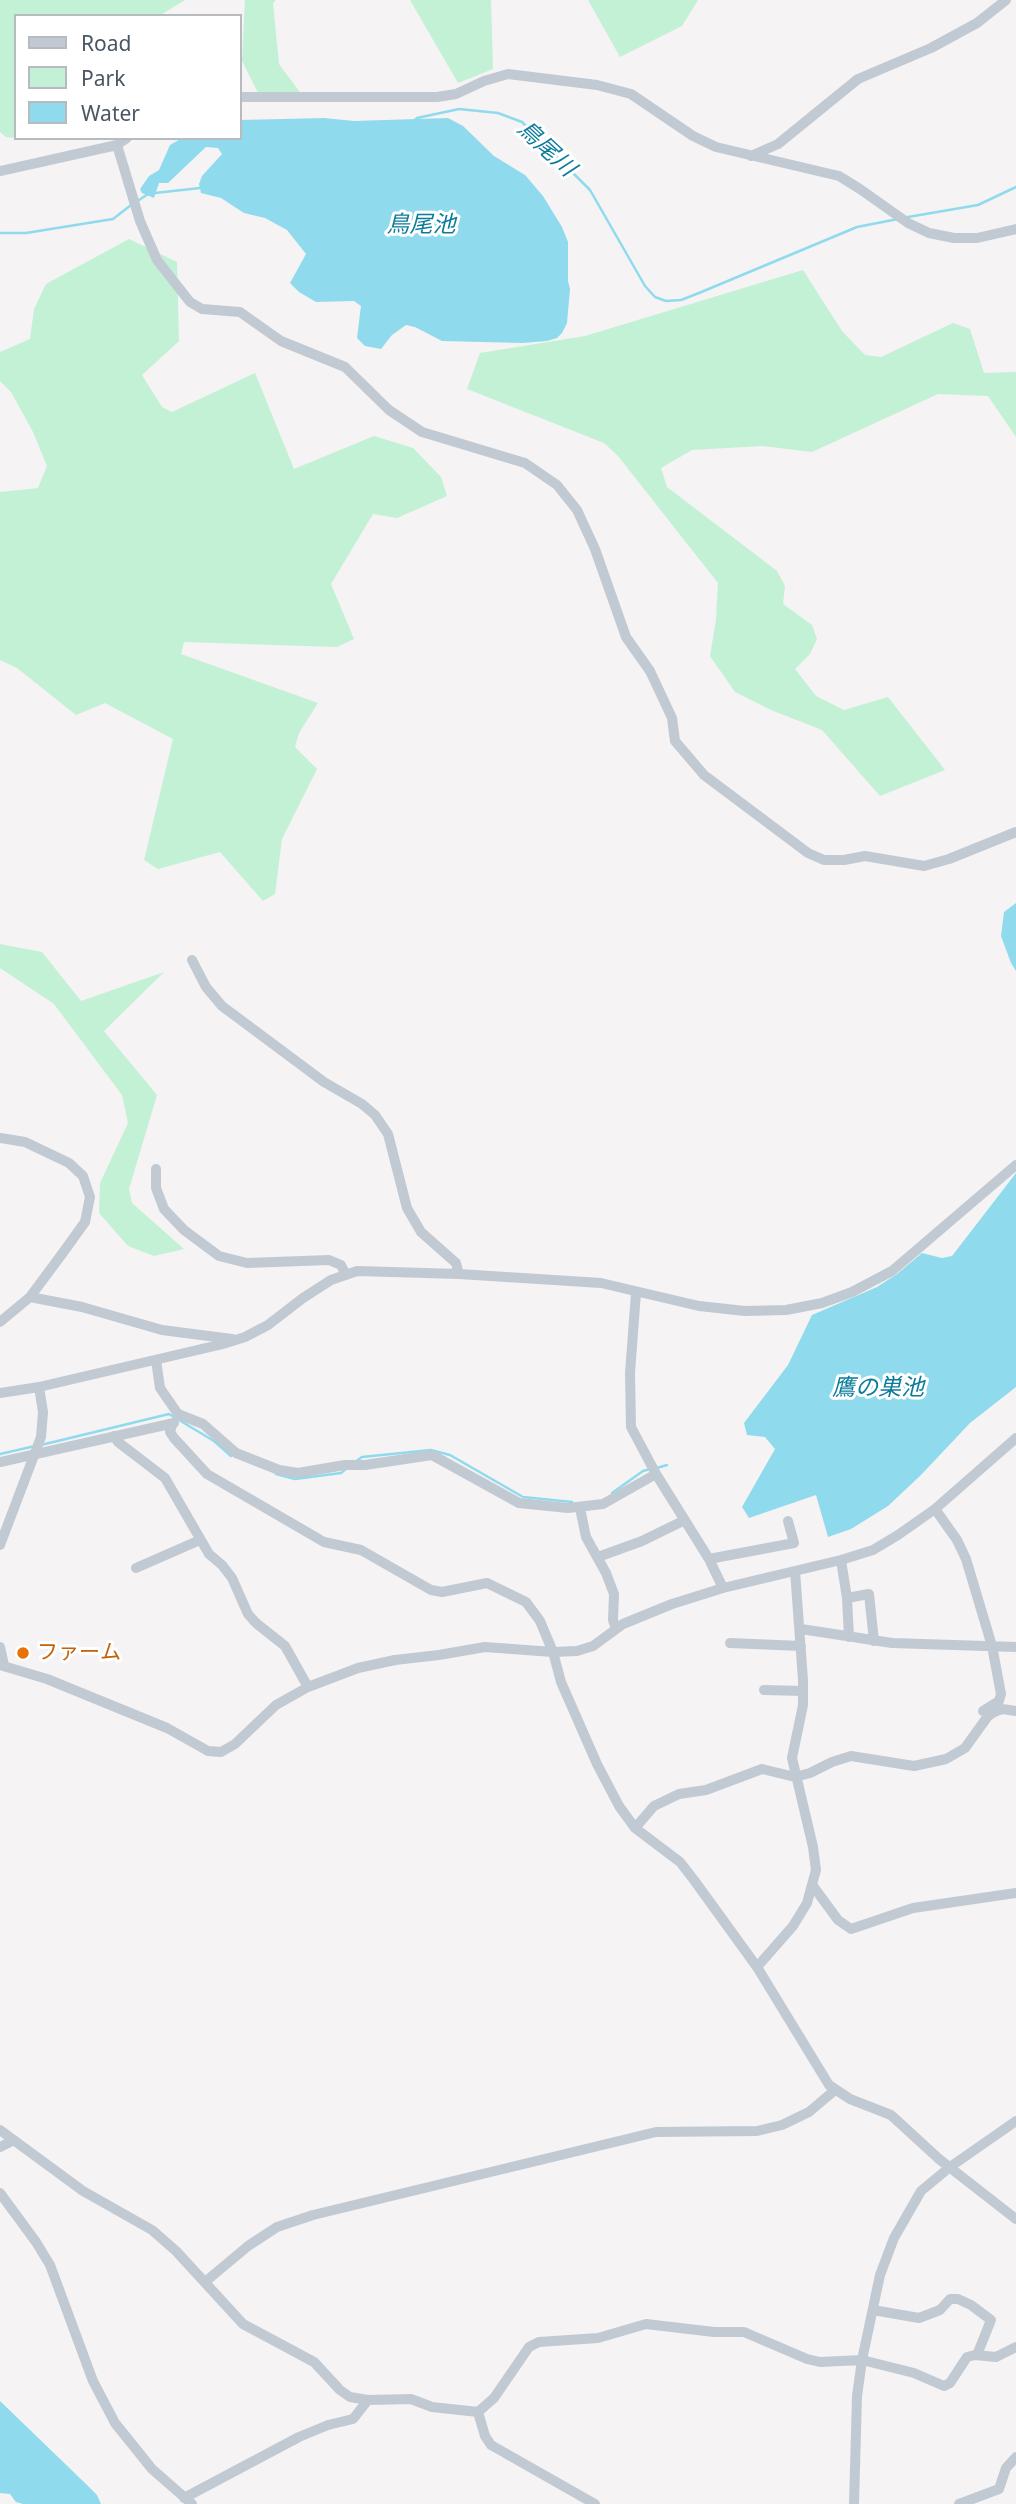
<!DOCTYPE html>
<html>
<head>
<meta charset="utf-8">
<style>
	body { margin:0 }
	#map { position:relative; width:1016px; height:2504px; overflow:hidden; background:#f5f3f3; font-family:"Noto Sans",sans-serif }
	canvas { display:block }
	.legend { position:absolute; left:14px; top:14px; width:228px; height:126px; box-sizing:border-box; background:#fff; border:2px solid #b7bbc0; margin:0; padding:9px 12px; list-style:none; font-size:21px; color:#4a5661 }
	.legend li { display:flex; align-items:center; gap:14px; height:35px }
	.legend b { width:35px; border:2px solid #b7bbc0 }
</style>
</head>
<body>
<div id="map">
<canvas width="1016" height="2504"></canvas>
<ul class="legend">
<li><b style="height:9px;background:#c1cad2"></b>Road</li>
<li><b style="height:19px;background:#c3f1d5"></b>Park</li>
<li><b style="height:19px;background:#90daee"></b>Water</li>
</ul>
</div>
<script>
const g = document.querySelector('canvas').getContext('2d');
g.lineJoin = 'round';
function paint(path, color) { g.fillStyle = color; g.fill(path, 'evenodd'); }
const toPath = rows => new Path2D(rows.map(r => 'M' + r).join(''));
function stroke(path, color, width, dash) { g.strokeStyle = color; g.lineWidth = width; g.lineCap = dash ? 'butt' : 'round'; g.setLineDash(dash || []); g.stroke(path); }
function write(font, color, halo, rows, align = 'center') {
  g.font = font + ' "Noto Sans","Noto Sans JP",sans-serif'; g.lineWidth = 6; g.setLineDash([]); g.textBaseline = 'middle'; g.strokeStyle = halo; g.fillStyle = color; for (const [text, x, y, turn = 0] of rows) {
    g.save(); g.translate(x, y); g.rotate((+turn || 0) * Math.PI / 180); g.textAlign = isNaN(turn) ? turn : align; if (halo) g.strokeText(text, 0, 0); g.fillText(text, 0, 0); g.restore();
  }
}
paint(toPath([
	[0,0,185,0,159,16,16,16,16,138,6,137,0,132],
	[245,0,276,0,273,3,279,64,305,99,261,99,242,61],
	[410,0,491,0,493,69,458,83],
	[588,0,698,0,682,26,620,57],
	[129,239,177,262,179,341,142,375,162,407,172,412,255,373,294,469,374,436,413,448,441,477,447,496,397,518,373,514,331,584,354,639,337,647,184,642,181,654,318,703,299,733,295,747,317,769,282,839,275,894,263,901,220,852,158,869,144,860,173,739,105,703,76,715,17,668,0,660,0,492,38,488,47,466,33,432,11,392,0,381,0,352,30,339,34,309,46,284],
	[803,270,842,331,865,355,881,357,953,323,970,329,984,373,1016,372,1016,437,988,396,938,394,812,452,763,446,692,450,661,468,667,487,777,571,785,586,783,604,812,625,817,639,810,654,795,669,816,696,844,710,888,697,945,770,880,796,822,730,771,710,735,692,710,656,716,619,718,583,618,456,604,443,467,389,480,353,585,336],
	[0,944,42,952,81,1001,164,972,104,1031,157,1095,129,1189,132,1203,184,1249,154,1256,128,1246,99,1213,100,1183,128,1123,122,1095,54,1004,0,968]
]), '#c3f1d5');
paint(toPath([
	[324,118,354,121,448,118,463,126,494,156,525,175,543,196,562,227,568,242,568,281,570,289,567,323,562,333,557,338,547,341,522,343,442,341,415,327,406,325,392,335,381,349,365,346,357,338,361,306,354,301,316,302,299,292,290,283,306,254,287,230,265,218,244,213,221,198,201,193,199,184,202,176,222,154,218,148,206,147,168,183,159,183,154,198,142,193,140,189,149,176,159,170,170,145,182,138,240,138,240,120],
	[1016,903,1016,971,1011,963,1001,936,1004,912],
	[1016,1173,1016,1387,970,1423,921,1475,888,1506,851,1529,828,1537,816,1495,749,1518,742,1507,775,1449,765,1437,747,1435,744,1423,788,1365,812,1315,877,1287,897,1274,922,1253,942,1258,952,1256],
	[0,2401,87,2485,97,2495,101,2504,23,2504,16,2502,10,2494,0,2493]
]), '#90daee');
stroke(toPath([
	[415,120,417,118,459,109,498,113,522,122,590,190,645,286,655,297,666,301,681,300,699,293,857,227,898,219],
	[155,193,200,188],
	[136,202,148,194],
	[908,217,978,205,1016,187],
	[0,233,26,233,113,219,131,205],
	[41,1445,169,1414,214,1441,231,1456],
	[0,1454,35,1446],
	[355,1462,362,1457,431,1450,450,1455,523,1497,572,1502],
	[657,1468,667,1465],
	[276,1474,295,1479,341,1473,347,1468],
	[612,1493,643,1471,650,1469]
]), '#90daee', 2.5);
stroke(toPath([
	[240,97,437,97,456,94,484,81,508,74,597,85,631,94,693,136,716,147,839,176,860,189,908,223,929,233,954,238,977,238,1016,229],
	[117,145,140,221,157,260,190,302,202,309,240,312,281,341,345,367,389,410,422,432,525,463,557,485,577,510,595,549,626,637,650,671,672,718,675,741,704,775,808,853,824,860,844,860,865,856,924,866,949,859,1016,832],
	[751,156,778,144,858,79,931,48,977,23,1006,0],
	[0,171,117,145,127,138],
	[192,960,206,987,222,1006,324,1082,362,1104,375,1115,388,1134,407,1208,421,1232,456,1263,459,1274],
	[0,1138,25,1142,69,1163,83,1176,90,1197,85,1222,62,1254,30,1297,0,1322],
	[156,1169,156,1188,164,1209,184,1230,219,1256,247,1263,329,1260,341,1265,346,1275],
	[636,1293,630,1373,631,1427,656,1474,709,1559,723,1588],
	[30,1297,82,1307,162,1330,232,1339],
	[156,1360,160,1388,178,1414,203,1424,236,1453,279,1470,298,1473,345,1465,365,1465,432,1455,519,1503,568,1508,603,1504,656,1474],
	[0,1393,39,1387,223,1344,245,1337,268,1325,303,1298,331,1280,357,1271,459,1274,601,1283,699,1306,745,1311,786,1310,822,1303,852,1292,892,1271,1016,1165],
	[172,1425,170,1432,174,1438,207,1474,324,1542,361,1550,431,1590,442,1592,487,1583,526,1602,540,1621,553,1652,561,1682,597,1764,619,1806,635,1828,680,1862,694,1880,757,1967,829,2085,850,2099,891,2115,939,2159,1016,2219],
	[114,1436,118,1442,165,1478,209,1554,222,1565,232,1578,248,1614,256,1623,285,1646,308,1687],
	[0,1462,174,1423],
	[580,1508,586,1537,606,1573,614,1594,613,1620,616,1629],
	[935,1509,957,1540,966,1559,992,1646,1001,1694,999,1701,983,1711],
	[0,1545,41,1437,43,1412,39,1387],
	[598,1557,642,1541,685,1520],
	[709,1559,794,1543,788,1521],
	[841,1560,847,1598,849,1637],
	[136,1568,200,1540],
	[847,1598,869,1594,874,1641],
	[801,1629,892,1643,1016,1647],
	[730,1643,801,1646],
	[0,1647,4,1665],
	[0,1665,47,1679,167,1728,208,1751,221,1752,235,1744,276,1705,308,1687,358,1668,395,1660,439,1655,485,1647,553,1652,577,1651,593,1646,623,1624,672,1604,723,1588,841,1560,873,1550,898,1535,935,1509,1016,1438],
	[764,1690,803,1691],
	[635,1828,654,1806,679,1794,706,1790,762,1769,795,1777,810,1773,832,1762,851,1756,914,1766,946,1759,965,1748,988,1716,994,1712,1002,1709,1016,1711],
	[813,1886,838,1920,851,1929,913,1908,1016,1893],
	[757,1967,793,1926,807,1903,816,1870,813,1847,792,1758,803,1705,803,1680,795,1571],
	[0,2130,83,2191,152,2230,176,2251,243,2324,314,2362,340,2390,350,2397,368,2400,411,2399,432,2407,478,2412,494,2398,529,2347,539,2342,598,2338,646,2324,714,2332,744,2332,807,2359,820,2362,862,2360,914,2373,944,2386,950,2383,967,2357,975,2355,996,2357,1016,2347],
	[0,2147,14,2140],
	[0,2193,36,2242,50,2265,93,2381,115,2423,152,2469,192,2504],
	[205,2282,248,2246,277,2227,313,2215,656,2132,757,2131,782,2125,809,2112,835,2090],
	[873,2310,919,2318,940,2310,950,2299,958,2299,971,2305,991,2320,977,2355],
	[478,2412,485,2436,491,2445,595,2504],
	[184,2498,299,2437,328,2425,353,2419,368,2400],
	[854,2504,857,2396,862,2360,880,2275,894,2238,921,2191,950,2167,1016,2121],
	[959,2504,999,2489,1006,2468,1016,2457]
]), '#c1cad2', 10);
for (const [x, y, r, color] of [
	[23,1653,7,"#e8710a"]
]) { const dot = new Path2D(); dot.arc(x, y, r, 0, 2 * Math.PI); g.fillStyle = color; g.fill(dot); stroke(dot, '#fff', 2.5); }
write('21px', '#c56008', '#fff', [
	["ファーム",37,1653]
], 'left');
write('italic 23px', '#0c7c9b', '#fff', [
	["鳥尾川",546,149,43],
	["鳥尾池",421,225],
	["鷹の巣池",878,1388]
]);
</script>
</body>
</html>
